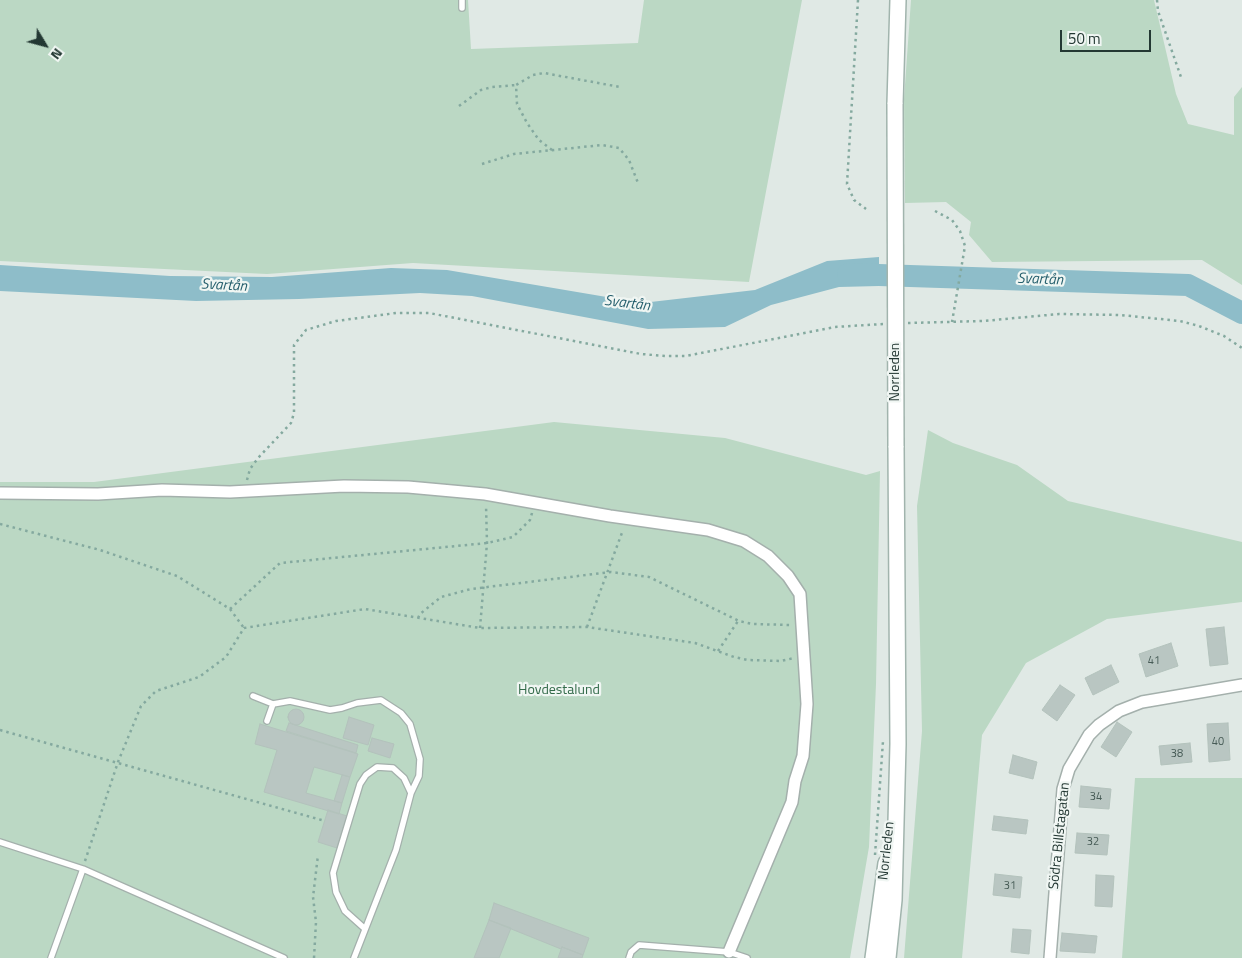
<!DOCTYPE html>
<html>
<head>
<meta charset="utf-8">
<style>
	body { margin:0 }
	#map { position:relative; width:1242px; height:958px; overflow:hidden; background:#e0e9e5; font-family:"Titillium Web",sans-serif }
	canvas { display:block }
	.north { position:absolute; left:20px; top:20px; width:50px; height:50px; -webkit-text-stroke:4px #f0f6f3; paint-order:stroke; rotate:127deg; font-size:14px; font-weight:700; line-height:20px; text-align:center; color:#233833 }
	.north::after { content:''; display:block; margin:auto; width:18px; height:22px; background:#233833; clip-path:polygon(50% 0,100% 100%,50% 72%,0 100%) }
	.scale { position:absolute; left:1060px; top:30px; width:91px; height:22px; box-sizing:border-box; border:2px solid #233833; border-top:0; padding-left:6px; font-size:15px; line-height:18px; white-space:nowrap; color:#233833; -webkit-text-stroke:4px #f0f6f3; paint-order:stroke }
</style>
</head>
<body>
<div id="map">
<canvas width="1242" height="958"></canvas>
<div class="north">N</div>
<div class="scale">50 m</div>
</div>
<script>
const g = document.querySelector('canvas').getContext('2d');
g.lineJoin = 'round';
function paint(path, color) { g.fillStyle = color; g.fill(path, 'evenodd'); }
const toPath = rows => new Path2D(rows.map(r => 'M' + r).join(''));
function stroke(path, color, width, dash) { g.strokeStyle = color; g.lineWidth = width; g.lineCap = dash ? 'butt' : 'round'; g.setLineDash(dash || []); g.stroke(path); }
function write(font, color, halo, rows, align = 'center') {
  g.font = font + ' "Titillium Web",sans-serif'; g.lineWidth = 4.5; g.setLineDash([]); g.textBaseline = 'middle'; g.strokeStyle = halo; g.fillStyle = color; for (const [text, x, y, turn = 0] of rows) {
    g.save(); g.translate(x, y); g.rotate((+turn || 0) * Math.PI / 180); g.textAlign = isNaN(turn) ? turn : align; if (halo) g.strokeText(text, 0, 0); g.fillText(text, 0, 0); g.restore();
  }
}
paint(toPath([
	[0,0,468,0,471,49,638,43,644,0,802,0,749,282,413,263,267,274,0,261],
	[911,0,1154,0,1176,94,1188,124,1234,135,1234,97,1242,87,1242,285,1202,260,992,262,969,235,971,222,946,202,905,203,904,99],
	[554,422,725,438,866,475,880,471,876,684,869,847,850,958,0,958,0,482,94,482],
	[928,430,953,443,1017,465,1068,501,1242,542,1242,602,1107,619,1026,663,982,735,962,958,904,958,922,731,917,506],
	[1135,778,1242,778,1242,958,1122,958]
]), '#bbd8c4');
paint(toPath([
	[879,257,879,286,839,287,771,305,725,327,648,329,472,296,420,293,299,299,196,301,0,291,0,265,170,276,272,277,391,268,447,270,642,303,755,290,827,261]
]), '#8ebdc9');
stroke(toPath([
	[848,274,1188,285,1242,313]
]), '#8ebdc9', 22);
const building = toPath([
	[1224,627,1228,664,1210,666,1206,629,1224,627],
	[1171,643,1178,666,1146,677,1139,654,1171,643],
	[1111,665,1119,682,1093,695,1085,678,1111,665],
	[1060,685,1075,695,1057,721,1042,710,1060,685],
	'288 717a8 8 0 1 1 16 0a8 8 0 1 1-16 0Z',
	[349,717,374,725,368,745,343,738,349,717],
	[1117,722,1132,732,1116,757,1101,747,1117,722],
	[289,723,358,745,356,753,286,731,289,723],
	[1228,723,1230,760,1209,762,1207,724,1228,723],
	[260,724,358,754,350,777,314,767,306,793,342,803,339,814,264,792,277,750,255,744,260,724],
	[372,738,394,744,390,758,368,751,372,738],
	[1190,743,1192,762,1161,765,1159,746,1190,743],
	[1013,755,1037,762,1033,779,1009,773,1013,755],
	[342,775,350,777,342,803,334,801,342,775],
	[1081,786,1111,789,1109,809,1079,807,1081,786],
	[328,810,347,816,337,848,318,842,328,810],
	[994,816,1028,820,1026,834,992,830,994,816],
	[1077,833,1109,835,1107,855,1075,853,1077,833],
	[995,874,1022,877,1020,898,993,895,995,874],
	[1096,875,1114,876,1112,907,1095,906,1096,875],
	[494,903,589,938,583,955,562,947,561,949,489,920,494,903],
	[489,920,511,928,499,958,474,958,489,920],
	[1013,929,1031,930,1029,954,1011,952,1013,929],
	[1062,933,1097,936,1095,953,1060,951,1062,933],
	[562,947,583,955,582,958,558,958,562,947]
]);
paint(building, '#b9c6c2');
stroke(building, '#b3c2bc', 1);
const service = toPath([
	[462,0,462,8],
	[253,696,273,704,290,701,330,710,342,708,357,703,381,700,401,713,410,724,420,759,419,776,411,793,396,850,354,958],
	[267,721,273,704],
	[0,842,83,869,284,958],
	[364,928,345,911,336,892,333,873,360,784,366,775,377,767,393,768,404,778,411,793],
	[51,958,83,869],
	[629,958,631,952,639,945,729,952,747,958]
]);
const minor = toPath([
	[0,493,98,494,162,490,230,492,344,486,408,487,485,494,610,516,708,530,744,541,768,556,788,576,800,594,807,704,803,756,795,781,792,802,729,952],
	[1050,958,1063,789,1069,769,1089,735,1099,725,1119,711,1142,702,1242,685]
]);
const secondary = toPath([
	[895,104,898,0],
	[873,958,886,863],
	[888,958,894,900,898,744,896,446]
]);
stroke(service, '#a4b0ac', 8);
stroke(minor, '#a4b0ac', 14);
stroke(secondary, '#a1b4ad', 18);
stroke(toPath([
	[858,0,847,184,854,200,866,209],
	[1157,0,1158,11,1182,80],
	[459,106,481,90,492,87,516,85],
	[552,150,539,140,527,123,517,104,516,85,533,75,544,73,620,87],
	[482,164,514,154,602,145,619,148,629,160,638,183],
	[935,211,952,220,960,231,965,246,952,322],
	[908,323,983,321,1059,314,1120,315,1180,321,1199,326,1224,336,1242,348],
	[247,480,250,469,258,458,291,423,294,413,294,345,306,330,336,321,396,313,429,313,641,354,666,356,686,356,835,327,883,324],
	[0,524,100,550,177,576,230,609,244,628],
	[230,609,280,563,487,543,513,537,530,520,532,513],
	[418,618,420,614,441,597,471,589,611,572,649,577,739,621,752,624,791,625],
	[587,627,623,530],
	[480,628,487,543,486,505],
	[718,651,738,621],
	[0,730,325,821],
	[875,855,883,741],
	[85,861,118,762,141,706,156,691,199,677,226,657,244,628,365,609,480,628,587,627,695,643,734,657,748,660,781,661,794,658],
	[314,958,316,922,313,897,318,855]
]), '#84a99f', 2.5, [2.5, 4]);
stroke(service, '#fff', 5.5);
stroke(minor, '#fff', 11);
stroke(secondary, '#fff', 15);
const secondaryBridge = toPath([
	[895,104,896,446]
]);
stroke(secondaryBridge, '#a1b4ad', 18, []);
stroke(secondaryBridge, '#fff', 15);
write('11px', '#485c57', null, [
	["41",1154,661],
	["40",1218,742],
	["38",1177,754],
	["34",1096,797],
	["32",1093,842],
	["31",1010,886]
]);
write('14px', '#233833', '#f0f6f3', [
	["Norrleden",896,372,-90],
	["Södra Billstagatan",1060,836,-84],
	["Norrleden",887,851,-84]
]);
write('14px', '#326a49', '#f0f6f3', [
	["Hovdestalund",559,691]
]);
write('italic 15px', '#245e6c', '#f0f6f3', [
	["Svartån",1040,280,2],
	["Svartån",224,286,3],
	["Svartån",627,304,7]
]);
</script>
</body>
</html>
